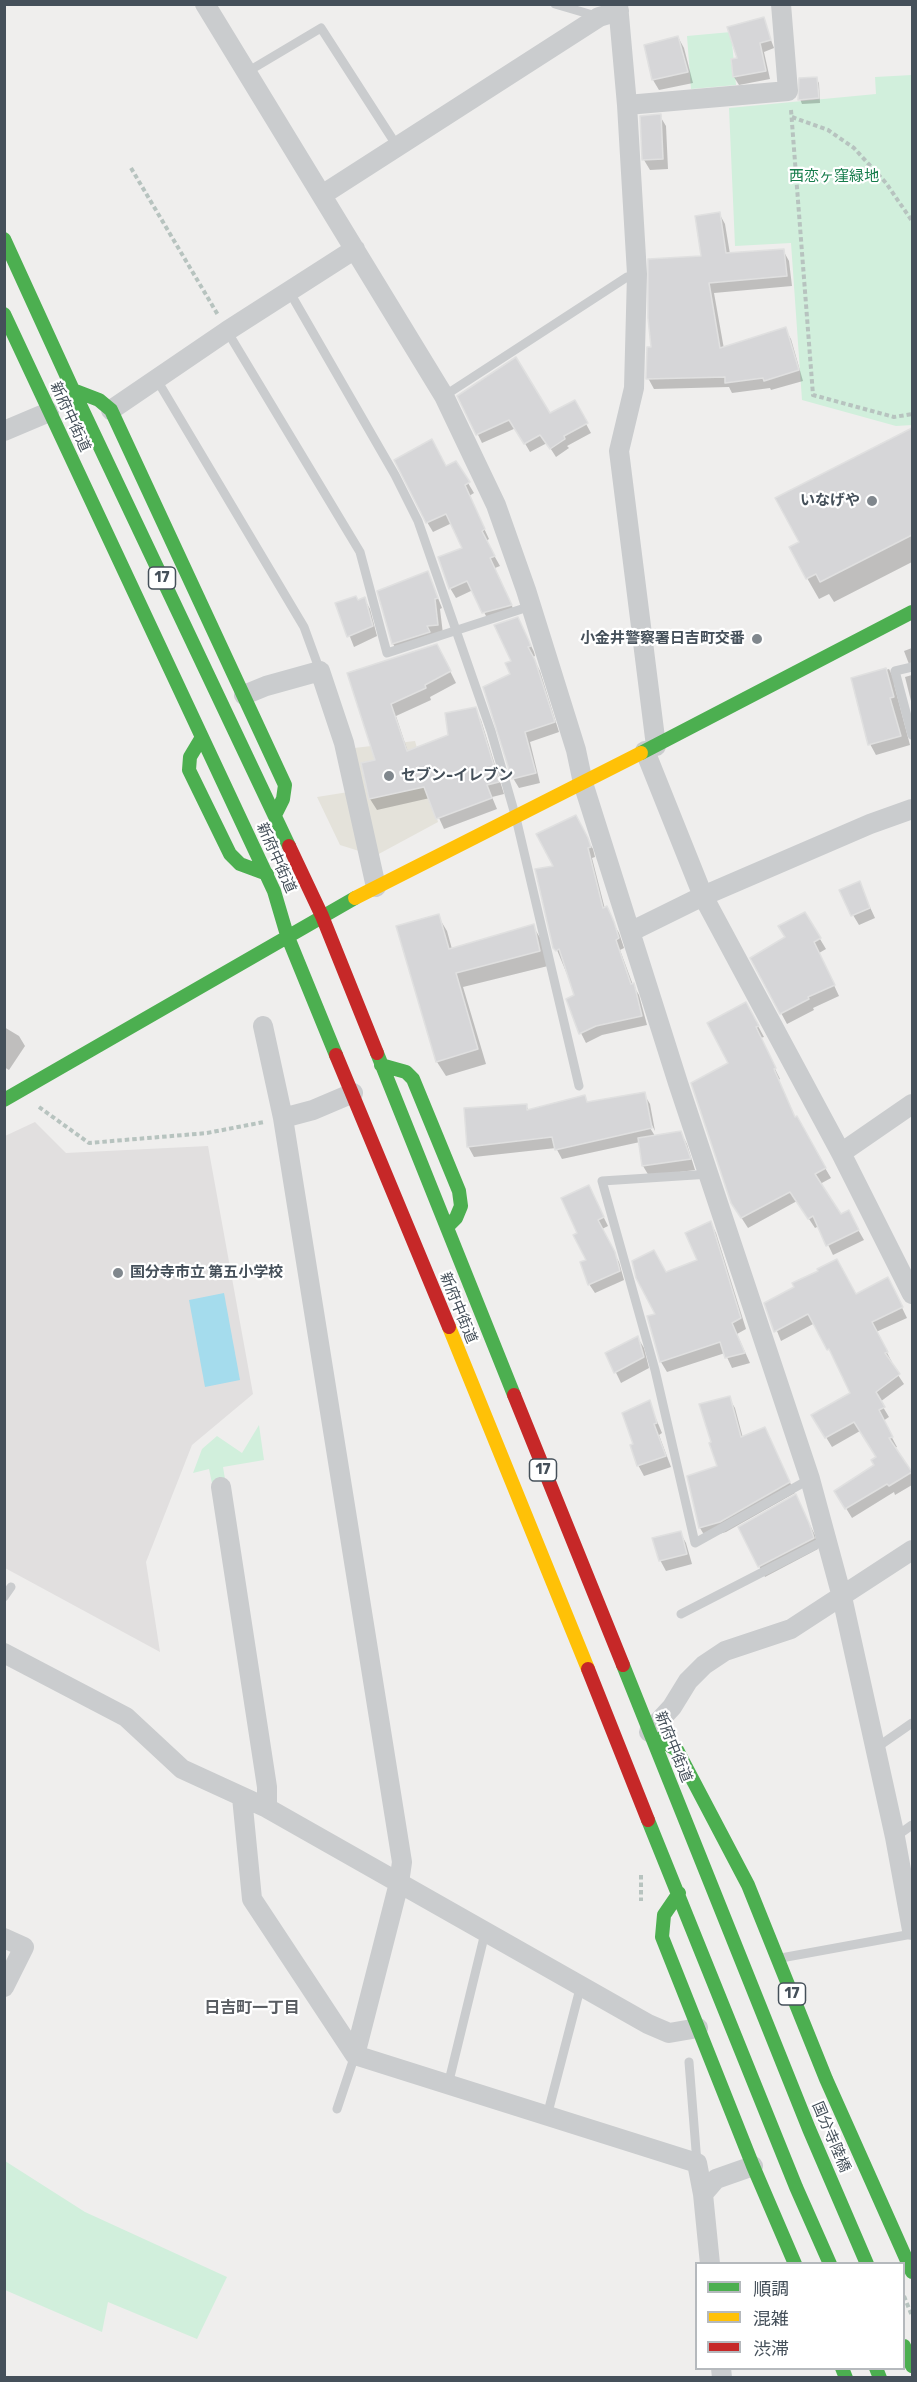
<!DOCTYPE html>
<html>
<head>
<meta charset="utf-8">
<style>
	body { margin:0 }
	#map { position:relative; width:917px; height:2382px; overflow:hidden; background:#efeeed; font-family:Rubik,"Noto Sans JP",sans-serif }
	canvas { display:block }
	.frame { position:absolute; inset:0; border:6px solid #45505a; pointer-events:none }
	.legend { position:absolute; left:695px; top:2262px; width:210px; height:108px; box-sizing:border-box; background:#fff; border:2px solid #b5b9bd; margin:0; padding:8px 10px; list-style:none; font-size:18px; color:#45505a }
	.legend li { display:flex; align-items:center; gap:12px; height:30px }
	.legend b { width:30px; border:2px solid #b5b9bd }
</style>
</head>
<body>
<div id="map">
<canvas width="917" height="2382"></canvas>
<div class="frame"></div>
<ul class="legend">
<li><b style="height:8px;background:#4caf50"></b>順調</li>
<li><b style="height:8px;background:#ffc107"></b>混雑</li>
<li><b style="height:8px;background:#c62828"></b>渋滞</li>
</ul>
</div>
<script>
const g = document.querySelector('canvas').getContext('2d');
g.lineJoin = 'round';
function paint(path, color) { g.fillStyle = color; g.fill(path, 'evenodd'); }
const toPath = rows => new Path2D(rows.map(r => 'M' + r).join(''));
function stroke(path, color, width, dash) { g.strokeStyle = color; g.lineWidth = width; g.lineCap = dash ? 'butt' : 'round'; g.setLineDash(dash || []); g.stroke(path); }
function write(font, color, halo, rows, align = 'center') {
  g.font = font + ' Rubik,"Noto Sans JP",sans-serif'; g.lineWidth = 4.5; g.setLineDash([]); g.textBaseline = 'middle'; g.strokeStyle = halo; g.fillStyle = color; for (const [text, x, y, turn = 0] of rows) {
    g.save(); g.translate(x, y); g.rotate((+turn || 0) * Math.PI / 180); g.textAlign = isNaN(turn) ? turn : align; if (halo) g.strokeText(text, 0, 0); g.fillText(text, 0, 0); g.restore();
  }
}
paint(toPath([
	[415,741,438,822,375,856,340,845,317,797,361,790,354,748]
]), '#e4e2da');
paint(toPath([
	[35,1122,66,1153,208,1146,253,1394,192,1445,146,1562,160,1652,5,1568,5,1136]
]), '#e1dfdf');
paint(toPath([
	[731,32,736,85,691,89,687,36],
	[912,75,912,425,896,426,802,400,791,243,735,246,729,108,876,94,875,77],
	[259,1425,264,1460,223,1467,226,1485,213,1488,209,1469,193,1473,202,1449,217,1436,242,1453],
	[5,2161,85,2212,227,2277,197,2339,108,2302,102,2332,5,2290]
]), '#d1efdc');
paint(toPath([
	[224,1293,240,1380,205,1387,189,1300]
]), '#a5dced');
paint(toPath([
	[763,19,774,48,764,52,770,79,739,85,734,77,739,60],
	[678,37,684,48,693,83,659,90,653,80,646,46],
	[816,78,819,83,820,103,802,104,800,99],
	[660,116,666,126,668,169,650,170,644,160,641,117],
	[719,213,725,224,730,254,783,250,789,261,792,286,714,293,724,349,785,329,791,339,803,381,771,390,770,388,732,393,729,387,654,389,648,378,653,349,703,257],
	[459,396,550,415,574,402,591,433,567,446,569,448,556,457,547,443,530,452,516,428,482,443],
	[912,429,912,562,834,602,829,594,819,599,807,578,801,543,778,498],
	[456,463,474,493,469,496,489,539,486,541,500,566,495,568,516,615,489,622,473,590,456,598,450,588,464,549,452,523,433,532,427,522,446,468],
	[428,573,442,608,440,609,443,634,399,653,393,644,379,592],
	[364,598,370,609,377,636,354,647,337,604,358,602],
	[523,629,534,652,535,656,533,657,540,671,559,732,530,742,540,783,519,788,513,778,513,661],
	[912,648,912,672,904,651],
	[443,657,456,683,430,697,431,700,396,716,408,752,449,736,475,709,481,720,504,794,492,797,497,809,444,829,430,798,377,810,370,799,377,761,349,674],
	[889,669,894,679,894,684,910,745,876,755,870,744,853,679],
	[912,675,912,705,905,677],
	[575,817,593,849,595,857,592,858,605,909,619,933,624,948,620,950,633,985,639,995,647,1025,602,1035,586,1043,581,1033,576,996,557,950,537,870,555,867],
	[859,883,875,918,859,925,853,915],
	[805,914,826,949,819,953,839,996,813,1008,814,1010,787,1024,752,959,787,938],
	[438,916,447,931,452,949,533,926,542,941,548,966,463,987,486,1064,446,1076,437,1062,397,927],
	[746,1004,764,1037,760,1038,780,1079,778,1080,796,1119,831,1178,820,1184,840,1216,848,1212,864,1240,833,1255,819,1226,815,1228,797,1201,748,1228,739,1214,731,1063],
	[4,1027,19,1036,25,1046,9,1070,4,1067],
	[644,1094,650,1104,655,1131,650,1121,647,1123,655,1136,681,1133,687,1144,695,1170,649,1176,643,1166,640,1142,562,1159,556,1148,474,1157,468,1146,526,1105,529,1111,584,1097,588,1104],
	[593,1196,608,1226,602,1229,619,1262,624,1280,595,1293,589,1284,588,1261],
	[711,1223,716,1233,746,1329,737,1334,750,1363,732,1368,725,1353,667,1372,661,1362,649,1317,657,1315,665,1274,699,1261],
	[893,1289,907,1318,876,1332,892,1362,890,1363,904,1384,880,1402,889,1417,883,1421,897,1447,894,1448,912,1476,912,1485,895,1495,894,1492,852,1518,836,1492,876,1466,877,1457,860,1431,832,1447,813,1416,852,1393,815,1323,781,1341,766,1304,855,1296],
	[638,1338,644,1348,649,1368,621,1383,607,1354],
	[729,1398,735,1408,743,1438,770,1440,795,1493,726,1532,706,1538,700,1528,688,1477,719,1467],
	[649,1402,662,1433,659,1435,671,1467,644,1476,638,1465,635,1445],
	[801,1507,815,1535,818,1549,765,1577,759,1566],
	[680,1532,686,1543,692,1564,666,1571,660,1560]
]), '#0003');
const building = toPath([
	[764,17,771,40,760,43,766,71,733,77,731,59,737,58,727,27,764,17],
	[678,36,688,72,652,80,644,45,678,36],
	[817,77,819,98,798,100,799,78,817,77],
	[661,114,663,159,642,160,640,116,661,114],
	[720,212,726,253,784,249,787,276,709,283,720,348,786,327,799,370,764,381,763,378,725,383,725,377,646,379,647,347,651,347,648,318,648,259,701,256,695,216,720,212],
	[516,357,550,413,575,400,588,423,564,436,565,439,550,449,540,435,524,444,509,420,476,435,457,396,516,357],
	[912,428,912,535,820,582,816,574,806,579,789,547,799,542,775,498,912,428],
	[432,439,446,466,456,461,470,482,465,485,485,529,482,531,495,556,490,558,512,605,482,613,467,581,449,589,438,557,462,548,446,514,426,523,394,460,432,439],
	[428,571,438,598,435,599,438,625,427,626,430,632,392,644,377,591,428,571],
	[356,596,358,600,365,597,373,626,347,637,335,603,356,596],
	[518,617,529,641,531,646,528,647,535,660,555,722,525,732,536,773,512,779,483,687,510,674,505,663,511,661,494,625,518,617],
	[437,644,451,671,425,685,426,688,391,704,407,751,448,735,445,713,476,707,499,782,487,785,492,798,436,819,424,787,369,799,361,763,375,760,347,673,437,644],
	[886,668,894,697,890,698,901,736,868,745,851,678,886,668],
	[576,815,588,838,591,847,588,848,603,908,607,906,614,922,619,938,616,940,631,984,634,983,642,1016,596,1026,579,1034,566,999,574,995,559,949,556,951,553,948,535,869,553,866,536,834,576,815],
	[860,881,870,908,851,916,839,890,860,881],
	[805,912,821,938,814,942,835,985,808,997,809,999,780,1014,750,958,785,937,778,926,805,912],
	[439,914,449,949,534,924,540,951,456,973,478,1049,436,1062,396,926,439,914],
	[746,1002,759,1026,756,1027,776,1068,774,1069,795,1117,797,1116,826,1168,815,1174,841,1214,849,1210,859,1230,826,1246,813,1216,808,1219,790,1192,741,1218,731,1203,691,1083,728,1063,707,1023,746,1002],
	[645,1092,652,1128,555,1150,552,1137,467,1147,464,1108,527,1104,527,1110,585,1095,587,1102,645,1092],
	[681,1131,691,1159,642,1166,638,1138,681,1131],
	[589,1185,604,1217,598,1220,615,1252,620,1271,588,1285,580,1262,586,1260,573,1235,577,1233,561,1198,589,1185],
	[711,1221,741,1318,732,1323,745,1353,725,1358,720,1342,660,1362,647,1316,655,1314,636,1278,632,1261,654,1250,666,1272,697,1260,685,1233,711,1221],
	[837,1259,856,1294,888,1277,903,1307,872,1322,888,1352,885,1353,900,1374,876,1392,885,1407,879,1410,893,1437,889,1438,912,1472,889,1486,887,1484,845,1509,834,1491,874,1465,871,1460,876,1457,854,1422,825,1438,811,1415,850,1393,829,1349,827,1350,808,1314,774,1332,764,1303,794,1287,792,1283,818,1271,817,1269,837,1259],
	[638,1336,644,1357,614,1373,605,1353,638,1336],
	[730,1396,741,1437,765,1427,790,1482,720,1522,699,1528,687,1476,717,1466,709,1443,711,1442,699,1404,730,1396],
	[650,1400,657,1423,654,1424,666,1456,637,1466,630,1445,633,1444,622,1413,650,1400],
	[796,1494,809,1523,814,1538,758,1567,738,1527,796,1494],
	[681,1531,687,1554,659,1561,652,1538,681,1531]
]);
paint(building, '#d6d6d8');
stroke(building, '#e0e0e0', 1.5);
stroke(toPath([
	[791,110,813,395,894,417,912,414],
	[792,117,828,130,854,148,886,183,912,221],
	[131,168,218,315],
	[39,1107,89,1143,207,1133,264,1122],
	[641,1875,641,1901],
	[904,2296,912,2316]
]), '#b7c3bf', 4, [4.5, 3]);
stroke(toPath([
	[555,4,596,16],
	[247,72,321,28,397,146],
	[289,291,395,475,418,521,491,731,516,818,579,1086],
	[227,331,360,552,387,653,531,606],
	[157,380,304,627,320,671],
	[444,396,627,277,637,274],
	[912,667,895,671,912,735],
	[710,1174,602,1181,655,1370,695,1543,810,1479],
	[4,1597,11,1587],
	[681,1614,827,1539],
	[876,1748,912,1723],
	[895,1837,912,1825],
	[781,1958,912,1934],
	[689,2062,697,2163],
	[448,2085,485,1933],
	[337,2109,355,2055],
	[547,2116,581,1985]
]), '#caccce', 9);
stroke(toPath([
	[205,4,444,396,496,505,526,590,576,750,583,783,678,1083,810,1479,842,1597,895,1837,912,1930],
	[618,4,627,105,637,274,634,388,619,451,656,746],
	[627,105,788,91,781,4],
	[322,195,599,17,619,11],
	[111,410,227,331,355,249],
	[4,431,49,412],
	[244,695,266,686,320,671,344,743,376,887],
	[645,751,703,896,841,1153,912,1294],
	[632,931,703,896,870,824,912,809],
	[263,1026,283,1118,402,1862,399,1883,355,2055],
	[283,1118,313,1110,353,1093],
	[841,1153,912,1104],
	[221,1487,267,1787,267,1808],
	[4,1653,126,1717,182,1769,267,1808,648,2024,669,2033,698,2028],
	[649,1732,672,1707,688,1681,704,1665,725,1651,791,1629,912,1550],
	[242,1797,252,1899,355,2055,697,2163,703,2194,710,2264],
	[4,1938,24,1947,4,1987],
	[703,2194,716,2179,753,2166],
	[721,2368,722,2378]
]), '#caccce', 20);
stroke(toPath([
	[4,239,73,390,289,846],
	[4,314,274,891,287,935,336,1055],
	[73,390,99,400,111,410,285,785,283,799,275,815],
	[202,737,190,757,189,770,230,854,240,864,267,874],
	[641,753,912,612],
	[377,1053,514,1395],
	[381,1065,406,1072,413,1079,459,1191,461,1206,456,1218,447,1227],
	[4,1100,355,898],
	[623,1665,809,2129,867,2264],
	[659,1739,677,1750,748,1885,826,2079,912,2272],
	[648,1820,796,2187,830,2264],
	[679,1893,664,1915,662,1937,753,2166,795,2264],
	[904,2346,912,2366],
	[842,2368,846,2378],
	[876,2368,880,2378]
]), '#4caf50', 14);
stroke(toPath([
	[355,898,641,753],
	[449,1327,588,1669]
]), '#ffc107', 14);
stroke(toPath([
	[289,846,322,916,377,1053],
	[336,1055,449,1327],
	[514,1395,623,1665],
	[588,1669,648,1820]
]), '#c62828', 14);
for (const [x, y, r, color] of [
	[872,501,6,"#80878d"],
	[757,639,6,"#80878d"],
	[389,776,6,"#80878d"],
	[118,1273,6,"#80878d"]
]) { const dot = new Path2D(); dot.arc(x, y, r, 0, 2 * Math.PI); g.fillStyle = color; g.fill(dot); stroke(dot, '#fff', 2); }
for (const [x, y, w] of [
	[162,578,27],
	[543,1470,27],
	[792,1994,27]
]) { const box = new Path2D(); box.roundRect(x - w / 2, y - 11, w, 22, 4.5); g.fillStyle = '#fff'; g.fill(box); stroke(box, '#45505a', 1.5); }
write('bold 14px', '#45505a', null, [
	["17",162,578],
	["17",543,1470],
	["17",792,1994]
]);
write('15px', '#157c4b', '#fff', [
	["西恋ヶ窪緑地",834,177]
]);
write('15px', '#45505a', '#fff', [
	["新府中街道",70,417,65],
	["新府中街道",276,858,66],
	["新府中街道",458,1308,68],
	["新府中街道",673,1747,68],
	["国分寺陸橋",831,2137,67]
]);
write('bold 15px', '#45505a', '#fff', [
	["いなげや",860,501],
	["小金井警察署日吉町交番",745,639],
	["セブン-イレブン",401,776,"left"],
	["国分寺市立 第五小学校",130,1273,"left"]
], 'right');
write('bold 16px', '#595d62', '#fff', [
	["日吉町一丁目",252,2008]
]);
</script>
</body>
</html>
